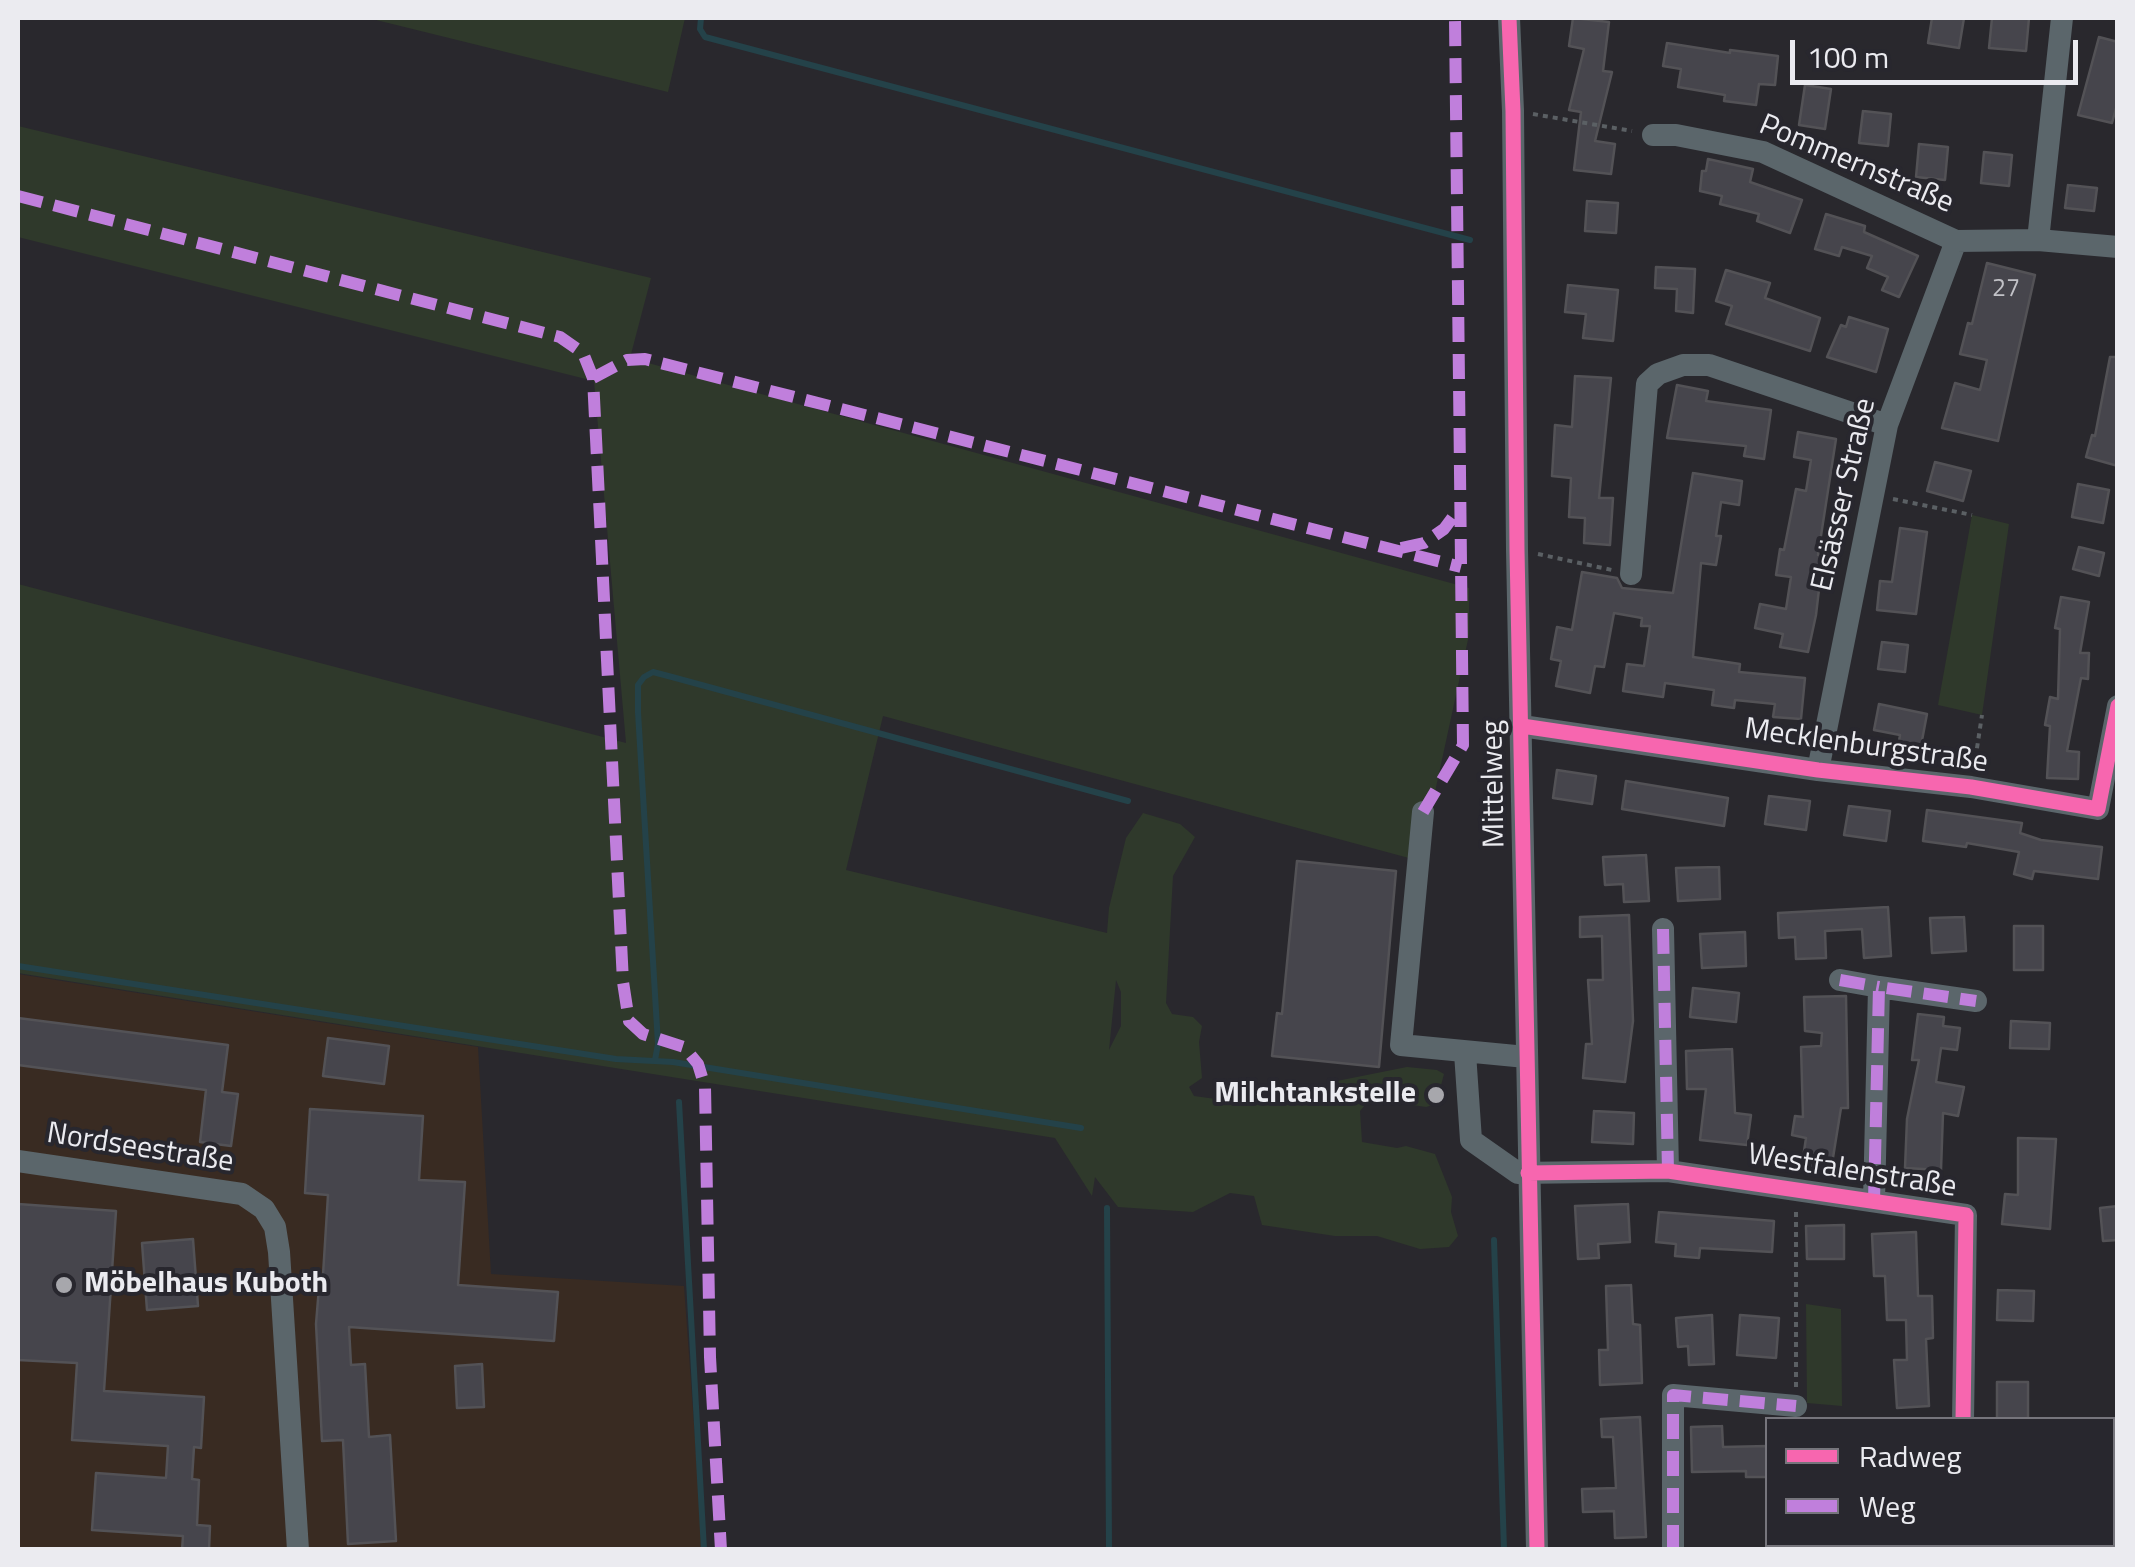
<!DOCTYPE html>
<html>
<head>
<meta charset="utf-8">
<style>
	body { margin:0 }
	#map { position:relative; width:2135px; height:1567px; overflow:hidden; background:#29282d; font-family:"Titillium Web",sans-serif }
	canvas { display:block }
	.frame { position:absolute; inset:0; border:20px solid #ebebf0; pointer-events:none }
	.legend { position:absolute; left:1765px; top:1417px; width:350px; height:130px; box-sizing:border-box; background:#28272e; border:2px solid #76757c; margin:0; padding:12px 18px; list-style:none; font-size:30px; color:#ebebf0 }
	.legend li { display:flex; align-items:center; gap:20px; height:50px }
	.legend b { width:50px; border:2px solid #76757c }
	.scale { position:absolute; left:1790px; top:40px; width:288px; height:45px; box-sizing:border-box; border:5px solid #ebebf0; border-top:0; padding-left:12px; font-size:30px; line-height:35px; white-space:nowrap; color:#ebebf0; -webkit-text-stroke:8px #28272e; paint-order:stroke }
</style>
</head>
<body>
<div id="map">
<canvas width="2135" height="1567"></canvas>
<div class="frame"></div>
<ul class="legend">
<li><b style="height:12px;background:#f766af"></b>Radweg</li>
<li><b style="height:12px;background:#c07fdc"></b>Weg</li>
</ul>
<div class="scale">100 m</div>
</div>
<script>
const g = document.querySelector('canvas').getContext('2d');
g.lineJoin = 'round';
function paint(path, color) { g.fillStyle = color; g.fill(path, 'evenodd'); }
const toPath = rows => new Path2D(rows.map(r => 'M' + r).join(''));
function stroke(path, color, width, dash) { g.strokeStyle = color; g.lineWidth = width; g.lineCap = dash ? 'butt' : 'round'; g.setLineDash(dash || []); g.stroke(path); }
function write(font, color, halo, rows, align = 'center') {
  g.font = font + ' "Titillium Web",sans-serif'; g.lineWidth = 8; g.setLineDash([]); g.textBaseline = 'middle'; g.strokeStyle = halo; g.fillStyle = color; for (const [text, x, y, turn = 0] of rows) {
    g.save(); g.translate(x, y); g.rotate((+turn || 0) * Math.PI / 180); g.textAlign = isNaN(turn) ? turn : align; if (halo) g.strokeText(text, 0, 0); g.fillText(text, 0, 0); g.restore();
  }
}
paint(toPath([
	[18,974,478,1047,491,1274,684,1286,703,1549,18,1549]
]), '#392b22');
paint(toPath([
	[368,18,685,18,668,92],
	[18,126,651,278,630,358,1469,588,1469,635,1420,861,883,716,846,870,1107,933,1109,908,1126,838,1143,813,1180,824,1195,837,1173,876,1166,1003,1172,1014,1193,1017,1202,1026,1199,1042,1202,1078,1189,1087,1194,1096,1216,1099,1223,1092,1316,1089,1332,1082,1407,1067,1437,1070,1444,1074,1436,1104,1426,1107,1370,1099,1360,1111,1362,1142,1397,1148,1406,1146,1435,1154,1452,1197,1451,1212,1458,1236,1449,1247,1420,1249,1377,1236,1335,1236,1262,1225,1254,1196,1230,1193,1193,1212,1118,1207,1095,1177,1092,1196,1055,1138,18,973,18,584,626,743,594,381,18,237],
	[1116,980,1121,992,1121,1026,1109,1050],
	[1972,515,2009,524,1982,715,1938,705],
	[1806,1304,1841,1309,1842,1406,1807,1403]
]), '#2f392b');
stroke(toPath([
	[701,18,700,29,705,37,1470,240],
	[18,966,616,1059,673,1062,1081,1128],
	[655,1060,658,1044,638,712,638,685,644,677,653,672,672,677,1128,801],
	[679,1102,704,1550],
	[1107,1208,1109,1550],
	[1494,1240,1504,1550]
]), '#244249', 6);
const building = toPath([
	[1573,18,1609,22,1603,71,1612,72,1595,141,1615,144,1611,174,1574,170,1581,112,1569,110,1584,49,1569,46,1573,18],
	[1932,18,1964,18,1959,48,1928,43,1932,18],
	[1992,18,2029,18,2026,51,1989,48,1992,18],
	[2099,37,2118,42,2118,101,2112,123,2078,115,2099,37],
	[1667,43,1730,53,1730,50,1778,56,1775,85,1759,84,1756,105,1724,101,1725,95,1678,87,1681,69,1663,66,1667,43],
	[1805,85,1831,89,1825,129,1799,125,1805,85],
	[1863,111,1891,114,1888,146,1859,143,1863,111],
	[1919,144,1948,147,1945,180,1916,177,1919,144],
	[1984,152,2012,155,2009,186,1981,183,1984,152],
	[1708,159,1753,169,1750,182,1802,200,1790,233,1757,221,1759,214,1720,204,1722,196,1700,191,1702,171,1706,171,1708,159],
	[2068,185,2097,188,2094,211,2065,208,2068,185],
	[1587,201,1618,203,1616,233,1585,231,1587,201],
	[1826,214,1865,226,1864,232,1918,256,1899,297,1882,290,1888,277,1867,268,1872,256,1842,247,1839,256,1815,249,1826,214],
	[1987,263,2035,275,1998,441,1942,428,1955,383,1980,390,1987,360,1960,354,1968,323,1972,324,1987,263],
	[1656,267,1695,269,1693,313,1676,311,1677,289,1655,288,1656,267],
	[1726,270,1770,283,1765,298,1820,318,1810,351,1726,324,1732,306,1716,301,1726,270],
	[1568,285,1618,290,1613,341,1583,338,1586,314,1565,312,1568,285],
	[1849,317,1888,329,1876,372,1827,357,1841,325,1846,327,1849,317],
	[2110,357,2118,357,2118,466,2086,457,2092,435,2095,436,2110,357],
	[1575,376,1611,378,1599,498,1613,498,1610,545,1584,543,1585,518,1569,517,1571,478,1552,476,1555,425,1572,427,1575,376],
	[1677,385,1708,391,1706,401,1771,410,1764,459,1744,456,1746,446,1667,438,1677,385],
	[1798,432,1836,439,1818,555,1823,555,1816,615,1808,652,1780,647,1783,634,1755,628,1760,604,1786,609,1791,577,1776,575,1780,549,1784,550,1796,489,1806,491,1811,460,1794,457,1798,432],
	[1935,462,1971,471,1963,501,1927,491,1935,462],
	[1693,473,1742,481,1739,505,1721,502,1716,536,1721,536,1716,565,1701,563,1693,657,1740,664,1739,672,1805,678,1801,719,1773,717,1775,704,1735,700,1734,708,1712,705,1714,690,1665,683,1663,697,1623,691,1627,664,1644,666,1650,626,1641,626,1642,618,1614,613,1604,667,1595,666,1590,693,1556,686,1561,661,1551,659,1557,627,1572,630,1582,572,1617,578,1622,588,1673,593,1693,473],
	[2078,484,2109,490,2103,523,2072,517,2078,484],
	[1900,528,1927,532,1916,614,1877,610,1880,581,1892,582,1900,528],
	[2079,547,2104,553,2099,576,2073,569,2079,547],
	[2061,597,2089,602,2080,653,2089,653,2088,679,2081,678,2067,751,2079,752,2078,779,2047,778,2050,726,2045,725,2050,697,2058,699,2060,629,2055,628,2061,597],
	[1882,642,1908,645,1905,672,1878,669,1882,642],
	[1879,704,1927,714,1920,751,1898,747,1900,735,1874,730,1879,704],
	[1557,770,1596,776,1592,804,1553,798,1557,770],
	[1626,781,1728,798,1724,826,1622,809,1626,781],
	[1769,796,1810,801,1806,830,1765,824,1769,796],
	[1849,806,1890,811,1886,841,1844,835,1849,806],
	[1927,810,2022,823,2020,833,2041,840,2102,847,2098,879,2034,871,2032,879,2014,874,2019,852,1967,843,1966,847,1923,841,1927,810],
	[1646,855,1649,901,1624,902,1623,884,1605,885,1603,857,1646,855],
	[1297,861,1396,871,1379,1067,1272,1056,1277,1013,1282,1014,1297,861],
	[1719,867,1720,899,1678,901,1676,868,1719,867],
	[1888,907,1891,956,1864,958,1862,929,1825,931,1826,958,1796,959,1795,937,1779,938,1778,913,1888,907],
	[1629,915,1633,1021,1625,1082,1583,1078,1586,1044,1592,1044,1588,980,1603,980,1602,936,1580,937,1580,917,1629,915],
	[1964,917,1966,951,1932,953,1930,918,1964,917],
	[2014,926,2043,926,2043,970,2014,970,2014,926],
	[1745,932,1746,966,1702,968,1700,934,1745,932],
	[1693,988,1739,993,1736,1022,1690,1017,1693,988],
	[1846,996,1848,1108,1841,1108,1831,1170,1802,1165,1806,1138,1792,1135,1795,1116,1803,1117,1801,1047,1821,1046,1822,1033,1805,1031,1804,997,1846,996],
	[1918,1014,1944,1017,1943,1026,1960,1028,1957,1050,1941,1048,1936,1082,1964,1087,1958,1116,1943,1113,1941,1170,1905,1168,1907,1119,1919,1060,1912,1060,1918,1014],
	[18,1018,228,1045,222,1092,238,1094,231,1146,200,1142,206,1090,18,1065,18,1018],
	[2011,1021,2050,1023,2049,1049,2010,1048,2011,1021],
	[328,1038,389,1046,384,1084,323,1076,328,1038],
	[1732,1049,1735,1113,1751,1115,1747,1145,1700,1140,1706,1089,1687,1089,1686,1051,1732,1049],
	[310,1109,423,1116,419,1180,465,1182,458,1285,558,1292,554,1341,349,1327,351,1365,365,1364,369,1437,390,1435,396,1541,348,1544,343,1440,322,1441,316,1324,320,1275,323,1275,328,1195,305,1193,310,1109],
	[1594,1111,1634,1113,1633,1144,1592,1142,1594,1111],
	[2018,1138,2056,1139,2050,1229,2002,1224,2005,1194,2018,1195,2018,1138],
	[18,1204,116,1211,104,1391,204,1397,201,1448,194,1447,192,1479,199,1480,197,1525,210,1526,209,1550,182,1550,183,1536,92,1530,96,1473,166,1478,168,1446,72,1440,77,1363,18,1360,18,1204],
	[1628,1204,1630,1242,1598,1244,1599,1258,1578,1259,1575,1206,1628,1204],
	[2118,1206,2118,1240,2103,1241,2100,1208,2118,1206],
	[1659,1212,1774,1221,1772,1252,1700,1248,1699,1258,1675,1256,1676,1244,1656,1242,1659,1212],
	[1844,1225,1844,1259,1807,1259,1806,1226,1844,1225],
	[1916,1232,1918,1296,1932,1296,1933,1338,1926,1339,1929,1406,1897,1408,1894,1360,1907,1360,1906,1320,1887,1320,1885,1276,1874,1276,1872,1234,1916,1232],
	[193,1239,198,1306,147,1310,142,1243,193,1239],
	[1631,1285,1633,1324,1640,1325,1642,1383,1600,1385,1599,1350,1608,1350,1606,1286,1631,1285],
	[1998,1290,2034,1291,2033,1321,1997,1320,1998,1290],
	[1712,1315,1714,1364,1689,1365,1688,1346,1678,1347,1676,1318,1712,1315],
	[1740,1315,1779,1318,1776,1358,1737,1355,1740,1315],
	[482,1364,484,1407,457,1408,455,1366,482,1364],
	[1997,1382,2028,1382,2028,1420,1997,1420,1997,1382],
	[1640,1417,1646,1537,1615,1538,1614,1511,1583,1512,1582,1489,1616,1488,1613,1437,1602,1437,1601,1419,1640,1417],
	[1722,1426,1723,1447,1768,1446,1768,1477,1746,1477,1746,1471,1692,1472,1691,1427,1722,1426]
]);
paint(building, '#46454c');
stroke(building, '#535256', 2.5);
stroke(toPath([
	[1533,114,1632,131],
	[1893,499,1972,515],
	[1538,554,1612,570],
	[1974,768,1982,715],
	[1796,1387,1796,1211]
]), '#5b6064', 4, [5, 5]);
stroke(toPath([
	[1509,18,1513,111,1517,550,1537,1550],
	[1653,135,1676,135,1763,152,1956,241,2038,240,2118,247],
	[2038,240,2062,18],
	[1631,574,1647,384,1658,374,1683,365,1709,365,1887,425],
	[1522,726,1818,770,1971,787,2098,809,2118,706],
	[1818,770,1887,425,1956,241],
	[1423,812,1401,1045,1526,1057],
	[1663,929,1668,1171],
	[1840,980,1879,987],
	[1465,1053,1471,1140,1518,1173,1668,1171,1966,1215,1963,1420],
	[18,1161,242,1194,264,1209,275,1227,279,1252,298,1550],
	[1874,1201,1879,987,1976,1001],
	[1673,1550,1673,1395,1796,1406],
	[1962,1550,1962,1544]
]), '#5b666b', 22);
stroke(toPath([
	[18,196,560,337,583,353,593,378,623,982,629,1021,643,1034,684,1047,698,1064,705,1087,710,1357,721,1550],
	[593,378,627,360,645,359,1461,567],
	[1401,548,1424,543,1444,529,1461,506],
	[1423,812,1463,745,1455,18],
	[1663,929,1668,1171],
	[1840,980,1879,987],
	[1874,1201,1879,987,1976,1001],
	[1673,1550,1673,1395,1796,1406],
	[1962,1550,1962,1544]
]), '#c07fdc', 12, [25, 12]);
stroke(toPath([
	[1509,18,1513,111,1517,550,1537,1550],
	[1522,726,1818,770,1971,787,2098,809,2118,706],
	[1528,1173,1668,1171,1966,1215,1963,1420]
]), '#f766af', 15);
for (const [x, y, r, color] of [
	[1436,1095,10,"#a7a7ac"],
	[64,1285,10,"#a7a7ac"]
]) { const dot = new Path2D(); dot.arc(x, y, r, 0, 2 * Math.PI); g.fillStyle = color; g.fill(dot); stroke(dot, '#28272e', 4); }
write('25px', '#c2c2c7', null, [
	["27",2006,290]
]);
write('30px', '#ebebf0', '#28272e', [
	["Pommernstraße",1856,165,23],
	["Elsässer Straße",1845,495,-77],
	["Mecklenburgstraße",1866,747,8],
	["Mittelweg",1495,784,-91],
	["Nordseestraße",140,1149,9],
	["Westfalenstraße",1852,1172,9]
]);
write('bold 30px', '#ebebf0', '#28272e', [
	["Milchtankstelle",1416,1095],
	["Möbelhaus Kuboth",84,1285,"left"]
], 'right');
</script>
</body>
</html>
